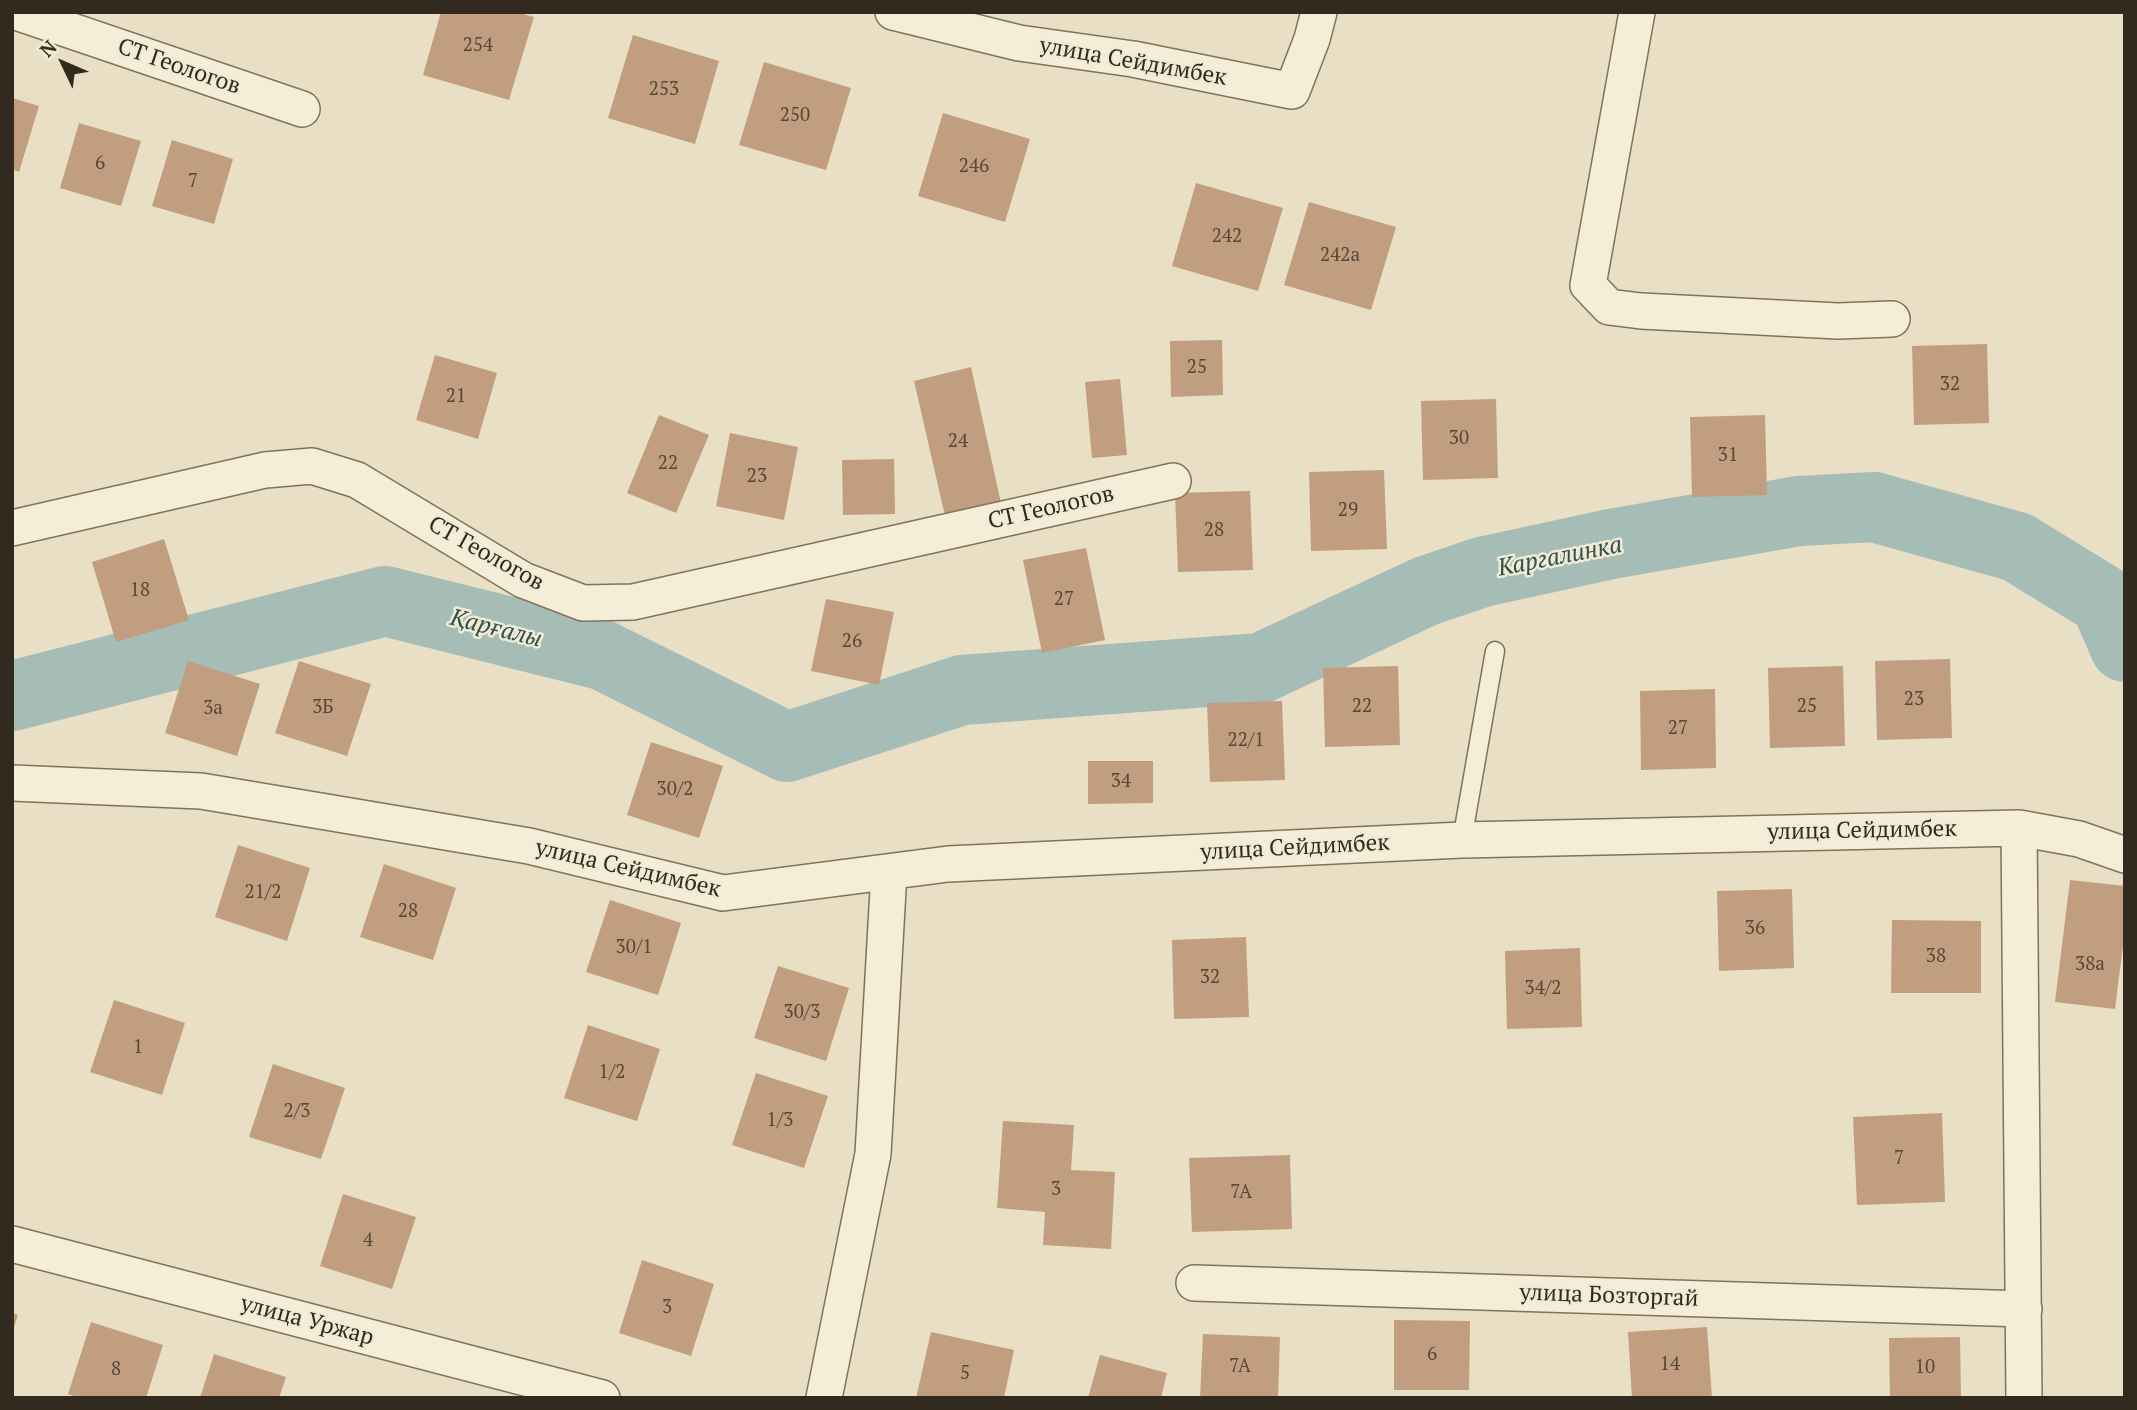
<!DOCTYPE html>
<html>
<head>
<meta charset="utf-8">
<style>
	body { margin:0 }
	#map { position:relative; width:2137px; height:1410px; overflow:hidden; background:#e8dfc5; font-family:"PT Serif",serif }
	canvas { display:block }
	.frame { position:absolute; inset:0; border:14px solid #332a1f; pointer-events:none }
	.north { position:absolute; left:28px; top:28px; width:70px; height:70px; -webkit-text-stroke:5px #f1ead4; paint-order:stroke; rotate:314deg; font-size:19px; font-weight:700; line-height:28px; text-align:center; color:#332a1f }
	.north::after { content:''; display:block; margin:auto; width:24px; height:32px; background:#332a1f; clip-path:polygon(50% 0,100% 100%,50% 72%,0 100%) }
</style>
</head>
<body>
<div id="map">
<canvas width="2137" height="1410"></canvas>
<div class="frame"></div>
<div class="north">N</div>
</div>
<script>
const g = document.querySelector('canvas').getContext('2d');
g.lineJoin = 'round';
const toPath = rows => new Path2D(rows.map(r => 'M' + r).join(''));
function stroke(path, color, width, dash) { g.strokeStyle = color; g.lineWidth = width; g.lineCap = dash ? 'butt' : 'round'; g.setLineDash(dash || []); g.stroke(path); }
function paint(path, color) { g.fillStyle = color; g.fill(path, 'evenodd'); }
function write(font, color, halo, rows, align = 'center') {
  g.font = font + ' "PT Serif",serif'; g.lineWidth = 5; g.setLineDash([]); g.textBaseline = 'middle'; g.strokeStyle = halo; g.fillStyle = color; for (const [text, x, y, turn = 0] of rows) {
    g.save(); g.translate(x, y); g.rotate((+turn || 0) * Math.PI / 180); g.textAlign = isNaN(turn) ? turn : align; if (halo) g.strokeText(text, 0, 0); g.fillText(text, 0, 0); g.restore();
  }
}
stroke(toPath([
	[12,696,385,601,602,655,787,747,962,690,1261,668,1426,591,1482,572,1611,544,1799,511,1874,507,2017,547,2105,601,2125,647]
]), '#a6bcb7', 70);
paint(toPath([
	[441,12,516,12,534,17,509,100,423,75],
	[633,35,719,61,695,144,608,118],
	[764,62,851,88,826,170,739,145],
	[12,98,39,106,19,172,12,169],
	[943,113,1030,139,1005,222,918,196],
	[79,123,141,141,121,206,60,188],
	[172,140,233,159,214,224,152,206],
	[1196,183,1283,208,1258,291,1172,266],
	[1309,202,1396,227,1371,310,1284,285],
	[1222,340,1223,395,1171,397,1170,341],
	[1987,344,1989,423,1914,425,1912,346],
	[435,355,497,373,478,439,416,420],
	[971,367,1001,503,945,516,914,381],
	[1120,379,1127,455,1092,458,1085,382],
	[1496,399,1498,478,1423,480,1421,401],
	[659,415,709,435,676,513,627,493],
	[1765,415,1767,495,1692,497,1690,417],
	[730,433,798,447,784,520,716,506],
	[894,459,895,514,843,515,842,460],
	[1384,470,1387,549,1311,551,1309,472],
	[1250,491,1253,570,1178,572,1175,493],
	[164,539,189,620,116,642,92,562],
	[1086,548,1105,640,1042,653,1023,560],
	[826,599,894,612,879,685,811,671],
	[1950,659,1952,738,1877,740,1875,661],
	[188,661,260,684,237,756,165,733],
	[299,661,371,684,347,756,275,733],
	[1398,666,1400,745,1325,747,1323,668],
	[1843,666,1845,746,1770,748,1768,668],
	[1715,689,1716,768,1641,770,1640,691],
	[1282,701,1285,780,1210,782,1207,703],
	[651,742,723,766,699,838,627,815],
	[1088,761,1153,761,1153,803,1088,804],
	[238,845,310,868,287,941,215,917],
	[384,864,456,888,433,960,360,937],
	[2070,880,2125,886,2125,929,2115,1009,2055,1002],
	[1792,889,1794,968,1719,971,1717,891],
	[610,900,681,923,658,995,586,972],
	[1892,920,1981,921,1981,993,1891,993],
	[1246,937,1249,1017,1174,1019,1172,940],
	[1580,948,1582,1027,1507,1029,1505,951],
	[778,966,849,988,826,1061,754,1038],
	[114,1000,185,1023,162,1095,90,1072],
	[588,1025,660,1049,637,1121,564,1098],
	[273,1064,345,1088,321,1159,249,1137],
	[756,1073,828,1096,804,1168,732,1145],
	[1942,1113,1945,1202,1857,1205,1853,1117],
	[1003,1121,1074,1125,1071,1170,1115,1172,1111,1249,1043,1245,1045,1212,997,1208],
	[1290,1155,1292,1229,1192,1232,1189,1158],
	[343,1194,416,1217,392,1289,320,1266],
	[642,1260,714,1284,691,1356,619,1333],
	[12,1313,18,1315,13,1330,12,1330],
	[1394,1320,1470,1321,1469,1390,1394,1390],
	[91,1322,163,1345,146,1398,79,1398,68,1394],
	[1707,1327,1712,1398,1632,1398,1628,1332],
	[931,1332,1014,1350,1004,1398,916,1398],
	[1203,1334,1280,1337,1278,1398,1200,1398],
	[1960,1337,1961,1398,1890,1398,1889,1338],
	[214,1354,286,1377,279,1398,200,1398],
	[1100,1355,1167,1373,1161,1398,1088,1398]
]), '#c29e80');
const lane = toPath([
	[1462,840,1495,651]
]);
const street = toPath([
	[16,12,302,109],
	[893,12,1019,43,1133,59,1292,91,1312,39,1319,12],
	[1637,12,1588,285,1609,307,1641,311,1838,321,1892,319],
	[12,528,265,470,312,466,357,480,523,580,583,603,633,602,1173,481],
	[12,783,201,791,529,846,723,893,948,864,1462,840,2019,828,2079,839,2125,855],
	[2019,828,2024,1398],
	[12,1244,602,1398],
	[1194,1283,2024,1309],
	[824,1398,873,1154,889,872]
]);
stroke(lane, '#81725d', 21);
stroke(street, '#81725d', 38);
stroke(lane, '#f4edd7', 18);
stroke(street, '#f4edd7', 35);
write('19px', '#574737', null, [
	["254",478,46],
	["253",664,90],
	["250",795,116],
	["6",100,164],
	["246",974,167],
	["7",193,182],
	["242",1227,237],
	["242а",1340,256],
	["25",1197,368],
	["32",1950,385],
	["21",456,397],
	["30",1459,439],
	["24",958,442],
	["31",1728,456],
	["22",668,464],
	["23",757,477],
	["29",1348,511],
	["28",1214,531],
	["18",140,591],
	["27",1064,600],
	["26",852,642],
	["23",1914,700],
	["22",1362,707],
	["25",1807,707],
	["3Б",323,708],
	["3а",213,709],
	["27",1678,729],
	["22/1",1246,741],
	["34",1121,782],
	["30/2",675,790],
	["21/2",263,893],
	["28",408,912],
	["36",1755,929],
	["30/1",634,948],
	["38",1936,957],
	["38а",2090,965],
	["32",1210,978],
	["34/2",1543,989],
	["30/3",802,1013],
	["1",138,1048],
	["1/2",612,1073],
	["2/3",297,1112],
	["1/3",780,1121],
	["7",1899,1159],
	["3",1056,1190],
	["7А",1241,1193],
	["4",368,1241],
	["3",667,1308],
	["6",1432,1355],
	["14",1670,1365],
	["7А",1240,1367],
	["10",1925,1368],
	["8",116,1370],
	["5",965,1374]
]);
write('23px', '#332a1f', '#f1ead4', [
	["улица Сейдимбек",1133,62,10],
	["СТ Геологов",179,67,19],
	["СТ Геологов",1051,508,-13],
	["СТ Геологов",486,554,29],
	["улица Сейдимбек",1862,831,-1],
	["улица Сейдимбек",1295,848,-3],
	["улица Сейдимбек",628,869,13],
	["улица Бозторгай",1609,1296,2],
	["улица Уржар",307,1321,15]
]);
write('italic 24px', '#305150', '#f1ead4', [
	["Каргалинка",1560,557,-11],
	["Қарғалы",496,629,14]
]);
</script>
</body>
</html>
